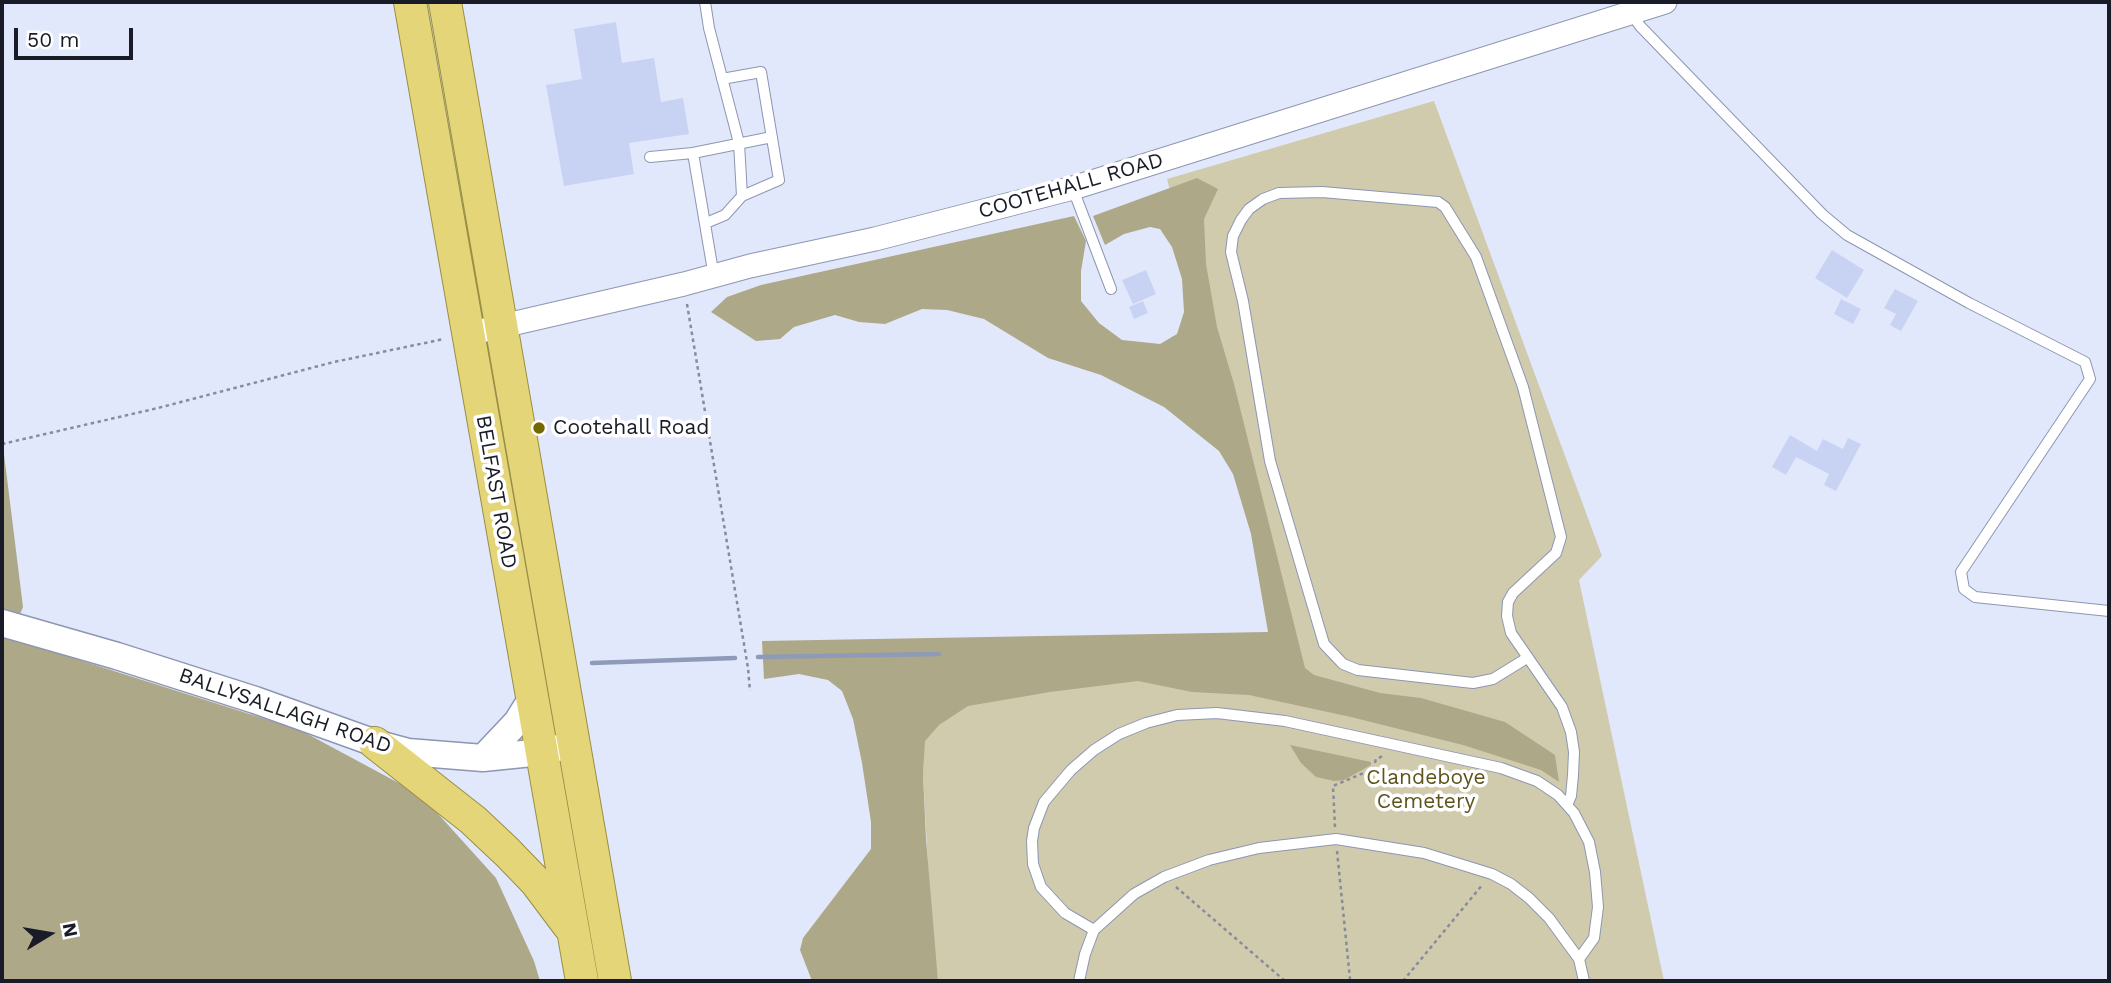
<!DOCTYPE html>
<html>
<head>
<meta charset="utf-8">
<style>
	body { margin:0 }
	#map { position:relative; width:2111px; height:983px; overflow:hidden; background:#e2e8fb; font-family:"Work Sans",sans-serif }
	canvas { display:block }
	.frame { position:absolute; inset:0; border:4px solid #191c27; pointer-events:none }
	.north { position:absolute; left:14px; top:899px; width:70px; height:70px; -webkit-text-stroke:5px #fff; paint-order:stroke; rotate:79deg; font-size:19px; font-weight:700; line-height:28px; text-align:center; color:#191c27 }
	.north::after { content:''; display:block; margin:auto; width:24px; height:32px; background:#191c27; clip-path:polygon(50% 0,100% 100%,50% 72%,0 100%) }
	.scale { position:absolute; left:14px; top:28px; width:119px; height:32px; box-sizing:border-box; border:4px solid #191c27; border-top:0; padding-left:9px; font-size:21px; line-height:24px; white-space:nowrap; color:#191c27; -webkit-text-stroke:5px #fff; paint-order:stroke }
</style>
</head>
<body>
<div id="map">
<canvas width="2111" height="983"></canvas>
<div class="frame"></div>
<div class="north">N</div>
<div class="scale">50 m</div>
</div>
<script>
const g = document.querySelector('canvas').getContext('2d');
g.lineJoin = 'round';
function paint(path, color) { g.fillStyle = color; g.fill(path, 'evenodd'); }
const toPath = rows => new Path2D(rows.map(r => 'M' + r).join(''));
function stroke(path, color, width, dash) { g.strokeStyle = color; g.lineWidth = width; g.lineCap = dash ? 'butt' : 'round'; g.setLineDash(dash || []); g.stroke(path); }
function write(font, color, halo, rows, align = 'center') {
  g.font = font + ' "Work Sans",sans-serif'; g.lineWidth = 7; g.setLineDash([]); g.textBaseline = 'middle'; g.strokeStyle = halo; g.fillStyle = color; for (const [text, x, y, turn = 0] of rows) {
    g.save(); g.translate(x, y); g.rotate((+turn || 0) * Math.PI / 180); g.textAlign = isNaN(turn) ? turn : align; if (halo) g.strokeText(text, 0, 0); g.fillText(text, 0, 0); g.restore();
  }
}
paint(toPath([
	[1434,101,1602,556,1579,580,1664,981,938,981,931,921,923,775,927,689,1288,656,1167,179]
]), '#d0cbad');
paint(toPath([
	[1197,178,1218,189,1204,219,1206,264,1217,327,1234,384,1305,668,1314,675,1380,693,1421,698,1505,722,1555,755,1559,782,1541,770,1463,745,1351,717,1249,695,1192,692,1138,681,1050,692,968,706,939,725,925,741,923,775,926,839,938,981,812,981,800,950,803,938,871,849,871,822,862,763,853,719,842,691,828,680,799,674,764,679,762,641,1268,632,1251,534,1233,474,1219,451,1164,407,1101,375,1048,358,984,319,947,310,922,309,885,324,859,322,835,315,794,327,780,339,756,341,711,312,727,297,761,285,1074,216,1086,241,1081,271,1081,301,1099,323,1122,340,1160,344,1177,334,1184,312,1182,279,1172,247,1160,229,1150,227,1124,234,1105,245,1093,216],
	[4,454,23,607,10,638,300,730,421,795,496,878,534,961,540,981,2,981,2,455],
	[1290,745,1371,762,1371,765,1344,780,1334,781,1316,777,1301,763]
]), '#ada887');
stroke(toPath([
	[758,657,939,654],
	[592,663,735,658]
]), '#8f99b8', 4.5);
paint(toPath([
	[616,22,622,63,654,58,661,102,683,98,689,134,629,143,634,174,564,186,546,85,582,79,574,29],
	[1832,250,1864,270,1847,298,1815,278],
	[1146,270,1156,294,1133,304,1122,280],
	[1895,289,1918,301,1901,331,1890,325,1896,314,1884,308],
	[1841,299,1861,309,1853,324,1834,314],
	[1143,301,1148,313,1134,319,1129,307],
	[1790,435,1817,451,1823,439,1843,449,1848,438,1861,444,1836,491,1824,485,1829,474,1796,457,1786,475,1772,467]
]), '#c8d3f3');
const service = toPath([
	[705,2,709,28,739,143,742,196],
	[1631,13,1640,26,1822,214,1847,235,1969,303,2085,362,2090,379,1961,572,1964,589,1975,597,2109,611],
	[693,153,772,137],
	[650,157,693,153,714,277],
	[1073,189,1111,289],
	[706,223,725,215,742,196,779,180,761,72,722,79],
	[1527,658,1493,679,1473,683,1358,670,1343,664,1324,644,1270,461,1243,301,1231,252,1233,236,1241,220,1249,209,1263,199,1279,193,1322,192,1438,202,1445,207,1476,257,1523,387,1561,537,1556,553,1513,593,1508,602,1507,616,1511,633,1562,707,1571,732,1574,752,1573,775,1571,796,1567,805],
	[1094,930,1065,913,1041,887,1033,864,1032,841,1034,828,1044,802,1071,770,1094,750,1119,734,1146,723,1177,715,1217,713,1285,721,1501,768,1537,781,1558,795,1574,813,1589,842,1595,872,1598,907,1594,938,1579,959],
	[1079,981,1085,954,1094,930,1134,894,1164,877,1209,860,1259,848,1336,839,1424,853,1492,874,1511,884,1529,898,1549,918,1579,959,1584,981]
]);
const tertiary = toPath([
	[468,334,684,284,750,266,875,239,1073,188,1665,2]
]);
const secondary = toPath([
	[2,623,117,656,255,700,375,743,408,752,483,758,542,752,574,744],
	[483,758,517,722,532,698]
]);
const trunk = toPath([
	[410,2,582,981],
	[445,2,615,981],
	[375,743,473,820,507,852,536,882,569,926]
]);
stroke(service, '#8d96b2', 12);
stroke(tertiary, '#8d96b2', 25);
stroke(secondary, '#8d96b2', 29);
stroke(trunk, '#998e46', 34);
stroke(toPath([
	[687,304,748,668,750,691],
	[2,444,158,408,334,362,444,339],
	[1335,827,1333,786,1373,769,1376,759,1383,756],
	[1337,851,1350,979],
	[1176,887,1285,981],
	[1403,981,1483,884]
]), '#878c9b', 2.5, [3.5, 3.5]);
stroke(service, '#fff', 10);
stroke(tertiary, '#fff', 23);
stroke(secondary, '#fff', 26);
stroke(trunk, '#e4d678', 32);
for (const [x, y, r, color] of [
	[539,428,7,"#766800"]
]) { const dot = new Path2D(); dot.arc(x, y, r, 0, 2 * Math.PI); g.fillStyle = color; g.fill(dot); stroke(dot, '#fff', 2.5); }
write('21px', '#191c27', '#fff', [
	["COOTEHALL ROAD",1071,186,-16],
	["BELFAST ROAD",496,492,80],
	["BALLYSALLAGH ROAD",285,711,19]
]);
write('21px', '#191c27', '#fff', [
	["Cootehall Road",553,428]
], 'left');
write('21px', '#5d541b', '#fff', [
	["Clandeboye",1426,778],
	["Cemetery",1426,802]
]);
</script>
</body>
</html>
